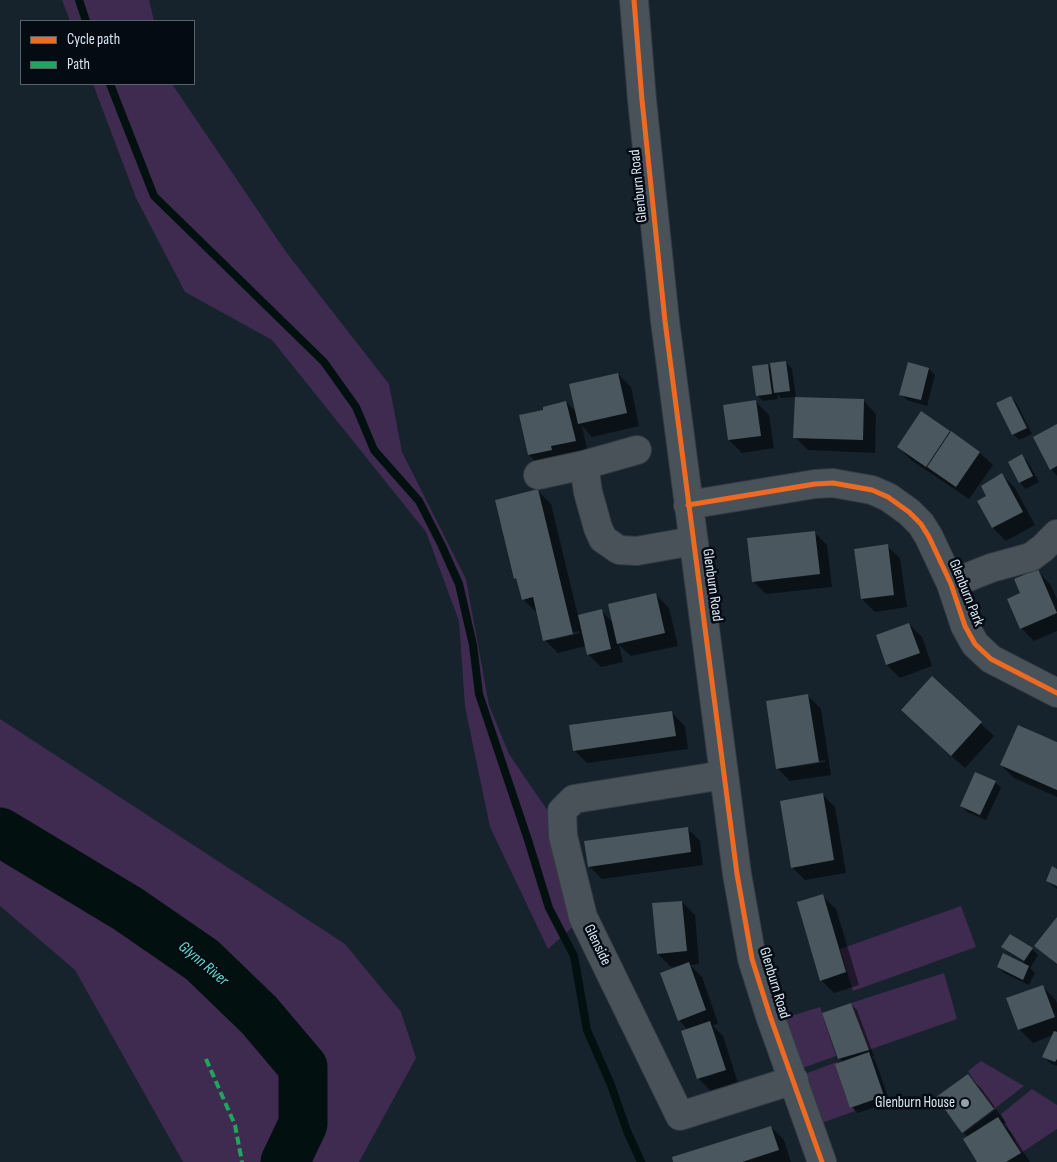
<!DOCTYPE html>
<html>
<head>
<meta charset="utf-8">
<style>
	body { margin:0 }
	#map { position:relative; width:1057px; height:1162px; overflow:hidden; background:#16222c; font-family:"Sofia Sans Condensed",sans-serif }
	canvas { display:block }
	.legend { position:absolute; left:20px; top:20px; width:175px; height:65px; box-sizing:border-box; background:#040b13; border:1px solid #59636c; margin:0; padding:6px 9px; list-style:none; font-size:15px; color:#d9e6f2 }
	.legend li { display:flex; align-items:center; gap:10px; height:25px }
	.legend b { width:25px; border:1px solid #59636c }
</style>
</head>
<body>
<div id="map">
<canvas width="1057" height="1162"></canvas>
<ul class="legend">
<li><b style="height:6px;background:#ed6a23"></b>Cycle path</li>
<li><b style="height:6px;background:#20a55d"></b>Path</li>
</ul>
</div>
<script>
const g = document.querySelector('canvas').getContext('2d');
g.lineJoin = 'round';
function paint(path, color) { g.fillStyle = color; g.fill(path, 'evenodd'); }
const toPath = rows => new Path2D(rows.map(r => 'M' + r).join(''));
function stroke(path, color, width, dash) { g.strokeStyle = color; g.lineWidth = width; g.lineCap = dash ? 'butt' : 'round'; g.setLineDash(dash || []); g.stroke(path); }
function write(font, color, halo, rows, align = 'center') {
  g.font = font + ' "Sofia Sans Condensed",sans-serif'; g.lineWidth = 5; g.setLineDash([]); g.textBaseline = 'middle'; g.strokeStyle = halo; g.fillStyle = color; for (const [text, x, y, turn = 0] of rows) {
    g.save(); g.translate(x, y); g.rotate((+turn || 0) * Math.PI / 180); g.textAlign = isNaN(turn) ? turn : align; if (halo) g.strokeText(text, 0, 0); g.fillText(text, 0, 0); g.restore();
  }
}
paint(toPath([
	[62,0,149,0,154,21,70,21],
	[93,84,172,84,286,252,389,384,402,452,466,579,489,705,509,754,556,823,575,925,548,949,490,827,465,707,459,621,426,532,272,340,185,292,136,198],
	[0,719,345,944,401,1012,416,1058,359,1162,183,1162,75,970,0,906],
	[961,906,976,947,853,991,840,949],
	[944,973,957,1019,869,1050,851,1003],
	[820,1007,836,1056,797,1070,781,1019],
	[981,1061,1024,1086,994,1109,991,1108,968,1071],
	[837,1062,855,1111,819,1124,802,1075],
	[1032,1089,1057,1105,1057,1129,1021,1153,1001,1114]
]), '#3e2b4f');
paint(toPath([
	[786,362,792,369,796,397,781,398,777,394,778,399,763,401,757,395,768,365,772,370],
	[929,369,935,375,927,406,907,400,901,394],
	[618,374,631,387,639,426,592,437,582,426,588,453,542,468,529,455,545,411,566,402,577,413],
	[1011,397,1017,404,1032,434,1019,440,1013,434],
	[863,400,876,414,875,453,808,450,795,437],
	[756,402,769,415,774,448,742,453,729,440,724,406],
	[922,413,980,453,993,465,969,499,911,460,898,447],
	[1057,426,1057,476,1051,469],
	[1022,456,1028,462,1039,482,1026,489,1020,483,1010,462],
	[1002,475,1015,488,1035,525,1006,541,993,528,979,501,988,497],
	[538,491,551,504,578,616,602,611,613,623,656,595,669,608,678,646,631,656,619,645,623,662,601,667,588,654,586,646,558,653,545,640,538,612,536,612,523,599,519,582,515,578],
	[579,631,580,633,552,640,552,637],
	[814,532,827,545,832,587,766,594,753,581],
	[887,546,900,558,907,607,875,612,862,599],
	[1037,571,1050,584,1057,599,1057,631,1034,641,1021,628],
	[909,624,922,637,932,666,900,678,887,665,877,636],
	[932,678,994,736,965,768,915,723],
	[808,696,821,709,831,775,790,781,777,768],
	[825,760,825,762,786,768,786,766],
	[672,713,685,726,688,749,587,763,574,750],
	[1057,743,1057,797,1014,778,1001,765],
	[995,782,1001,788,986,820,967,812,961,805],
	[822,794,835,807,846,873,805,880,792,867],
	[687,828,700,841,703,865,602,879,589,866],
	[1057,870,1057,889,1047,881],
	[822,896,836,909,859,985,834,993,821,980],
	[682,902,695,915,699,964,690,965,702,977,718,1023,713,1026,723,1036,738,1083,711,1091,698,1078,688,1030,679,1020,681,966,671,967,658,954],
	[1057,919,1057,965,1036,946],
	[1003,947,1032,949,1038,955,1030,968,1035,973,1029,985,1004,973,998,967,1023,964,1024,962,1009,953],
	[1042,986,1055,999,1057,1003,1057,1066,1050,1063,1044,1057,1053,1035,1033,1043,1020,1030,1008,999],
	[851,1004,857,1010,874,1056,872,1057,875,1060,890,1102,858,1113,851,1107,843,1062,839,1058],
	[968,1076,981,1088,995,1107,963,1130],
	[996,1109,1006,1123,1003,1124,1011,1132,1030,1162,979,1162,968,1137,964,1133],
	[771,1127,784,1140,791,1162,675,1162]
]), '#0007');
stroke(toPath([
	[79,0,86,21],
	[110,84,154,196,324,362,356,407,374,450,419,501,441,544,459,584,473,645,479,694,528,840,549,908,574,956,587,1030,611,1085,627,1131,641,1162]
]), '#02110f', 8);
stroke(toPath([
	[0,832,128,909,202,960,259,1015,303,1067,303,1124,285,1162]
]), '#02110f', 49);
paint(toPath([
	[786,361,790,391,774,393,770,363],
	[908,362,929,368,921,400,899,395],
	[768,364,772,394,756,396,752,366],
	[618,373,627,413,578,424,569,384],
	[1011,396,1027,428,1012,435,996,403],
	[795,397,864,399,863,440,793,438],
	[756,400,761,436,728,440,723,405],
	[566,401,576,441,551,446,552,450,528,455,519,415,543,410,543,407],
	[921,411,950,431,926,467,897,447],
	[1057,424,1057,466,1050,470,1033,437],
	[951,431,980,452,956,487,927,467],
	[1022,454,1033,476,1019,483,1008,462],
	[1002,473,1023,512,992,528,977,501,986,496,981,486],
	[538,489,573,634,543,641,533,597,522,600,516,578,514,579,495,500],
	[815,531,820,574,752,582,747,538],
	[888,544,894,595,861,599,854,549],
	[1038,569,1057,613,1020,629,1007,599,1020,593,1014,579],
	[656,593,665,633,617,644,608,604],
	[602,609,611,649,587,655,578,615],
	[909,623,920,653,886,665,876,635],
	[932,676,982,722,951,756,901,710],
	[808,694,819,762,776,769,766,701],
	[672,711,676,736,573,751,569,725],
	[1018,725,1057,742,1057,790,1000,765],
	[975,772,996,781,980,815,960,806],
	[823,793,834,860,791,868,780,801],
	[688,827,691,852,588,867,584,841],
	[1052,866,1057,869,1057,886,1046,881],
	[823,894,846,972,820,981,797,902],
	[682,901,687,951,657,954,652,903],
	[1057,917,1057,964,1034,946],
	[1010,934,1033,948,1024,961,1001,947],
	[1003,953,1029,966,1023,980,997,967],
	[689,962,706,1010,678,1021,660,973],
	[1043,985,1055,1017,1018,1030,1006,998],
	[851,1003,869,1050,838,1059,822,1013],
	[710,1021,726,1070,697,1079,681,1031],
	[1054,1031,1057,1032,1057,1059,1055,1062,1042,1057],
	[869,1052,884,1096,850,1108,835,1064],
	[968,1074,994,1109,962,1133,936,1097],
	[998,1117,1021,1153,1006,1162,977,1162,963,1139],
	[771,1126,779,1150,742,1162,673,1162,672,1157]
]), '#4b575e');
const minor = toPath([
	[634,0,642,100,665,321,737,874,752,959,770,1016,822,1162],
	[584,465,637,450],
	[538,475,584,465,588,492,598,528,603,539,619,550,637,551,693,541],
	[688,505,815,484,833,483,872,490,888,497,909,512,921,524,929,537,951,584,965,626,975,644,991,659,1057,693],
	[951,584,991,568,1031,557,1043,548,1057,534],
	[724,775,574,799,562,811,563,836,583,917,680,1116,794,1080]
]);
stroke(minor, '#333b44', 30);
stroke(minor, '#4a5259', 28);
stroke(toPath([
	[206,1059,235,1125,242,1162]
]), '#20a55d', 4, [8, 4]);
stroke(toPath([
	[634,0,642,100,665,321,737,874,752,959,770,1016,822,1162],
	[688,505,815,484,833,483,872,490,888,497,909,512,921,524,929,537,951,584,965,626,975,644,991,659,1057,693]
]), '#ed6a23', 5);
for (const [x, y, r, color] of [
	[965,1103,5,"#95a1ad"]
]) { const dot = new Path2D(); dot.arc(x, y, r, 0, 2 * Math.PI); g.fillStyle = color; g.fill(dot); stroke(dot, '#040b13', 2); }
write('15px', '#d9e6f2', '#040b13', [
	["Glenburn Road",639,186,-96],
	["Glenburn Road",712,585,82],
	["Glenburn Park",966,593,68],
	["Glenside",597,945,64],
	["Glenburn Road",774,983,73]
]);
write('15px', '#d9e6f2', '#040b13', [
	["Glenburn House",955,1103]
], 'right');
write('italic 16px', '#68ddcb', '#040b13', [
	["Glynn River",203,964,40]
]);
</script>
</body>
</html>
